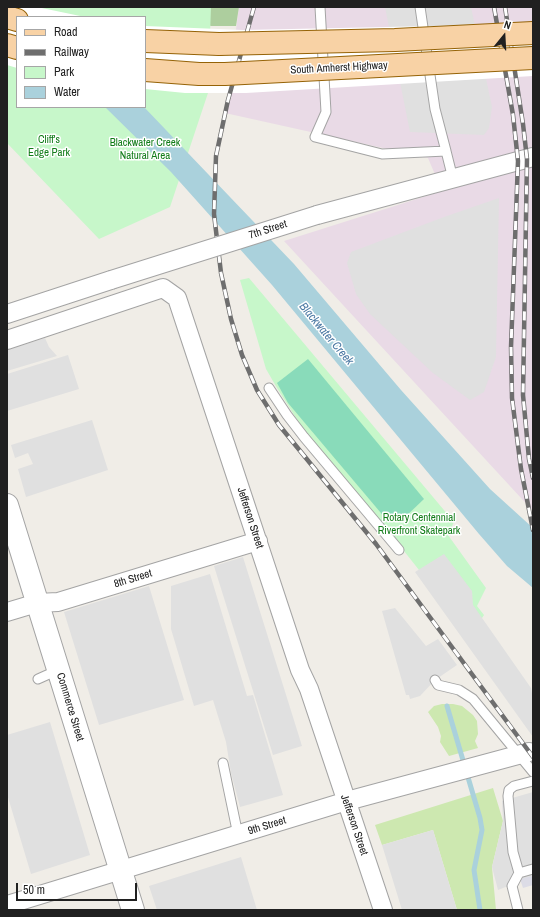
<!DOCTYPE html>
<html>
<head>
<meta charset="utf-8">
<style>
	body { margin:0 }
	#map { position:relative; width:540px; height:917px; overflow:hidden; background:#f0ede7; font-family:"Archivo Narrow",sans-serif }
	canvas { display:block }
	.frame { position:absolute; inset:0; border:8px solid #202020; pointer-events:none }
	.legend { position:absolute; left:16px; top:16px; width:130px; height:92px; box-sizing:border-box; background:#fff; border:1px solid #a6a6a6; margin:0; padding:5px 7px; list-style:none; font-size:12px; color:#202020 }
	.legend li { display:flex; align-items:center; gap:8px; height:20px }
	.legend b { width:20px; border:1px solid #a6a6a6 }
	.north { position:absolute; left:484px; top:16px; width:40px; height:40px; -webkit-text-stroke:3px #fff; paint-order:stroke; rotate:18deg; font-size:11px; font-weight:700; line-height:16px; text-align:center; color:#202020 }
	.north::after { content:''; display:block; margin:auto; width:14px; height:18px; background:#202020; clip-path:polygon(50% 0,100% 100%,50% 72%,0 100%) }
	.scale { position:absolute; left:16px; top:883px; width:121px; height:18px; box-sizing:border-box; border:2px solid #202020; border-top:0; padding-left:5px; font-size:12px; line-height:14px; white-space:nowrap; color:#202020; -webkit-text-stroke:3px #fff; paint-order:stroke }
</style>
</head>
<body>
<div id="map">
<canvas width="540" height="917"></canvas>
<div class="frame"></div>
<ul class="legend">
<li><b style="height:5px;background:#f8d2a5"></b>Road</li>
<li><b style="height:5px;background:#6e6e6e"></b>Railway</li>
<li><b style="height:11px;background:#c7f7ca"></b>Park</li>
<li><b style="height:11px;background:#aad1dc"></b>Water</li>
</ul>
<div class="north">N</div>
<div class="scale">50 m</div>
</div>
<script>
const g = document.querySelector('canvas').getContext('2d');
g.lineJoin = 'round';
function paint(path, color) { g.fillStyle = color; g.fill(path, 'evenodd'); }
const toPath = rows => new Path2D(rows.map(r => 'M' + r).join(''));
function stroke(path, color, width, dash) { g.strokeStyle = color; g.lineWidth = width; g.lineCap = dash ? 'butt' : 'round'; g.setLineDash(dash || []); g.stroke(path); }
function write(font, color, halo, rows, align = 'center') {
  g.font = font + ' "Archivo Narrow",sans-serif'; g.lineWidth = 3; g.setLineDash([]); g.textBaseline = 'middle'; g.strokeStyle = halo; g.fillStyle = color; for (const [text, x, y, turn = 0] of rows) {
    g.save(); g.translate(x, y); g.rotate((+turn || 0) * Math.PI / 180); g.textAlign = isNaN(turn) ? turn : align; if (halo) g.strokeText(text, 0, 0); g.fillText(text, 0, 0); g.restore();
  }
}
paint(toPath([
	[239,7,533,7,533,511,284,241,442,191,428,158,225,113]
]), '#e9dae6');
paint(toPath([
	[442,704,453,704,462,706,473,715,477,721,478,734,475,741,478,748,449,756,440,742,441,736,438,727,428,712,434,706],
	[493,788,503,821,492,867,496,910,457,910,433,830,382,845,375,825]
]), '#cde8b0');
paint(toPath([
	[205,7,239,7,236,26,211,26,205,24]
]), '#adce9e');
paint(toPath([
	[7,7,211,7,208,93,170,207,99,239,7,143],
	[17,17,145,17,145,107,17,107],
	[249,278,454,522,448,535,486,588,477,606,484,615,472,633,449,608,389,532,303,429,277,388,266,369,240,280]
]), '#c7f7ca');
paint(toPath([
	[308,359,424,499,402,520,386,519,288,403,277,383]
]), '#89dbba');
paint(toPath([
	[385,7,471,7,492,107,489,128,484,135,410,132],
	[499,198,496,357,484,392,470,400,433,373,370,314,356,294,347,263,351,252,444,217],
	[45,338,49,347,57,356,7,371,7,350],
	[68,355,79,389,7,411,7,374],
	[92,420,108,470,26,497,18,469,33,464,28,453,15,458,11,445],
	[444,554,472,591,473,605,531,688,533,698,533,737,415,572],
	[243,557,302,746,273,755,214,566],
	[210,574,247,696,253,695,283,795,240,807,231,773,226,742,213,700,194,706,171,629,171,586],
	[149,586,184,700,99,725,64,612],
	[395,608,426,646,438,639,457,665,435,680,420,696,410,699,409,695,406,695,382,611],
	[50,722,90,855,31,874,7,794,7,735],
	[533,792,533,876,498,890,492,867,503,821,502,801],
	[433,830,457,910,402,910,382,845],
	[241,857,257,910,157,910,149,886]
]), '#e0e0e0');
paint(toPath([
	[533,876,533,885,523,888,520,879]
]), '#dcdce6');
paint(toPath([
	[105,107,144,107,294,264,401,390,490,489,533,528,533,588,507,566,479,534,272,285,171,172]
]), '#aad1dc');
paint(toPath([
	[7,7,37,7,85,17,17,17,17,68,7,65],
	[533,22,533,76,246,93,185,93,145,89,145,26,243,30,482,25]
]), '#fff');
stroke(toPath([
	[447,706,480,818,482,830,474,870,480,910]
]), '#aad1dc', 5);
const service = toPath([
	[320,7,326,112,315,137,382,154,446,151,453,179],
	[420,7,435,109,446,151],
	[269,388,287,415,304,437,399,550],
	[38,679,58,670],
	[435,680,438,685,459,690,473,699,533,772],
	[223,763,238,835],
	[533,781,514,786,509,790,508,796,513,852,519,873,533,869],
	[518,910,512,886,519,873]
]);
const minor = toPath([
	[317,215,533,157],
	[7,314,111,280],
	[7,340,163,288,177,298,300,670,309,689,383,910],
	[7,612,37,603,58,602,258,541],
	[7,905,347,801,529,752]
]);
const tertiary = toPath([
	[7,505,133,910]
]);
const primary = toPath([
	[7,17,17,20],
	[145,41,219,44],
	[7,45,17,48]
]);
stroke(service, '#a4a4a4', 11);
stroke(minor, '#a4a4a4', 20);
stroke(tertiary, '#a4a4a4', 24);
stroke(primary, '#956307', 24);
stroke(service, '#fff', 9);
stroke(minor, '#fff', 18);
stroke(tertiary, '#fff', 22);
stroke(primary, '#f8d2a5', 22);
const rail = toPath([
	[254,7,228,100,216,156,214,214,221,273,231,319,242,355,257,390,279,425,376,544,533,757],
	[494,7,513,115,518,161,511,347,512,398,521,469,533,530],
	[505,7,523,124,527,159,523,395,529,459,533,478]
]);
stroke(rail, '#6e6e6e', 4.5);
stroke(rail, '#fff', 3, [9]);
const minorBridge = toPath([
	[111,280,317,215]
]);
const primaryBridge = toPath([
	[219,44,395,40,533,33],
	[145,70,199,74,225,74,533,58]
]);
stroke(minorBridge, '#a4a4a4', 20, []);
stroke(primaryBridge, '#956307', 24, []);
stroke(minorBridge, '#fff', 18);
stroke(primaryBridge, '#f8d2a5', 22);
write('11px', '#202020', '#fff', [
	["South Amherst Highway",339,68,-3],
	["7th Street",268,230,-18],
	["Jefferson Street",250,518,72],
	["8th Street",133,579,-17],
	["Commerce Street",70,707,73],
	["Jefferson Street",354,825,71],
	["9th Street",267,826,-17]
]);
write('11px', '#117c18', '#fff', [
	["Cliff's",49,140],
	["Edge Park",49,153],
	["Blackwater Creek",145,143],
	["Natural Area",145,156],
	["Rotary Centennial",419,518],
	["Riverfront Skatepark",419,531]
]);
write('italic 12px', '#4d7aa4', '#fff', [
	["Blackwater Creek",326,334,50]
]);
</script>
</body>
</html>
